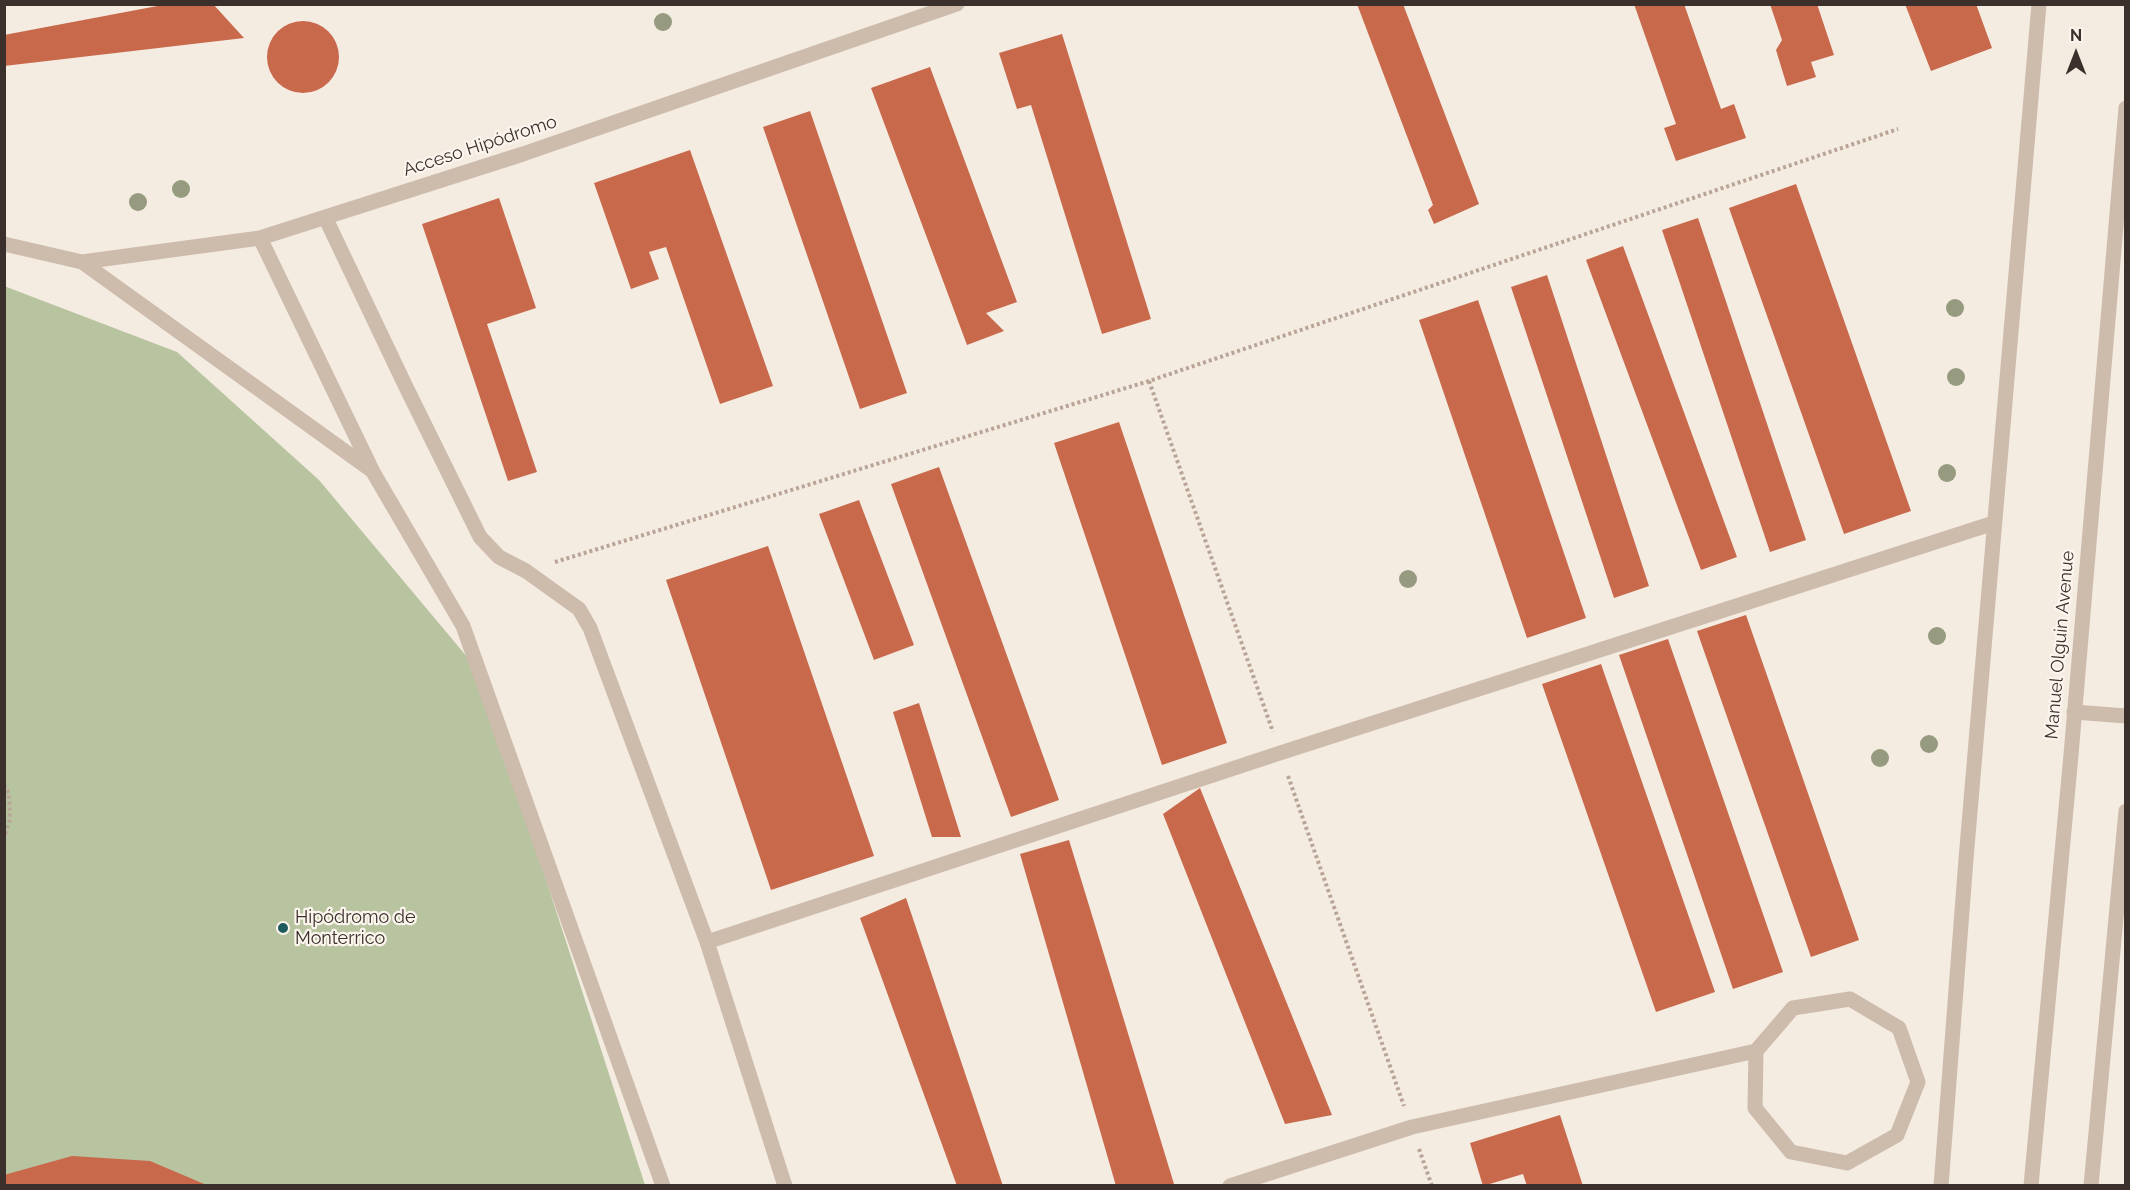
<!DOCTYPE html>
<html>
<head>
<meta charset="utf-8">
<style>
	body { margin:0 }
	#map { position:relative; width:2130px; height:1190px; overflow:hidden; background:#f4ebe1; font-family:Raleway,sans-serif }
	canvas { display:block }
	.frame { position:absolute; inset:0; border:6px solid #3b302b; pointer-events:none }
	.north { position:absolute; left:2046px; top:24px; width:60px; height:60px; -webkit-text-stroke:4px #fbf5ee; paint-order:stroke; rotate:0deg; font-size:16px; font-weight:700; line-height:24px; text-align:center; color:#3b302b }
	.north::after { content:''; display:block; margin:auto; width:21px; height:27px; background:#3b302b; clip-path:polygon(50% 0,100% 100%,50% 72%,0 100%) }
</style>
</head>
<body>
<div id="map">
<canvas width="2130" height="1190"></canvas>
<div class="frame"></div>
<div class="north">N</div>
</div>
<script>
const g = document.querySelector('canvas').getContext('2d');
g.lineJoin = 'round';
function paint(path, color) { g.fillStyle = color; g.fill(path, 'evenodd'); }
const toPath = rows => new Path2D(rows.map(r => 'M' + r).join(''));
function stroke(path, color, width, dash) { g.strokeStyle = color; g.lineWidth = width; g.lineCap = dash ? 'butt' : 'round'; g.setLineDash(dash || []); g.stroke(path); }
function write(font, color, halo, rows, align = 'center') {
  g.font = font + ' Raleway,sans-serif'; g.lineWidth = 4.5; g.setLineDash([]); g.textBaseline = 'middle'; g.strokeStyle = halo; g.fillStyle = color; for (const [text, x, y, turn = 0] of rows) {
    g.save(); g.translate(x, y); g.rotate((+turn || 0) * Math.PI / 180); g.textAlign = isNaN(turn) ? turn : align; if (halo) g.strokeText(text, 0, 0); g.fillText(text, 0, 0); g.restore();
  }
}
paint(toPath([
	[4,286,177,352,319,480,478,670,645,1185,5,1185]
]), '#b8c4a0');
paint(toPath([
	[168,4,213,4,244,38,4,66,4,35],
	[1357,4,1403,4,1479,204,1434,224,1428,210,1433,205],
	[1634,4,1684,4,1721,109,1734,104,1746,138,1676,161,1664,128,1676,124],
	[1770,4,1817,4,1834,55,1811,62,1816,77,1787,86,1776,50,1782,40],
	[1905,4,1976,4,1992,48,1931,71],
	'267 57a36 36 0 1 1 72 0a36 36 0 1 1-72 0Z',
	[1062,34,1151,319,1102,334,1031,105,1017,109,999,53],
	[930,67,1017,302,986,313,1004,331,967,345,871,88],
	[810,111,907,393,860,409,763,127],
	[690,150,773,386,720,404,666,247,649,252,659,279,631,289,594,183],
	[1796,184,1911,511,1844,534,1729,208],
	[499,198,536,308,487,324,537,472,508,481,422,224],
	[1698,218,1806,540,1770,552,1662,230],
	[1623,246,1737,557,1701,570,1586,260],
	[1547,275,1649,586,1614,598,1511,287],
	[1478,300,1586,618,1527,638,1419,320],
	[1119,422,1227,743,1162,765,1054,443],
	[939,467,1059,800,1011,817,891,484],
	[859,500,914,645,874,660,819,514],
	[768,546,874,856,771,890,666,580],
	[1746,615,1859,940,1811,957,1697,631],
	[1668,639,1783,972,1733,989,1619,655],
	[1601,664,1715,992,1656,1012,1542,684],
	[919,703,961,837,932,837,893,712],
	[1200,788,1332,1115,1285,1124,1163,814],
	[1069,840,1174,1184,1171,1186,1116,1186,1020,854],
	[906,898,1003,1186,957,1186,860,918],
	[1560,1115,1583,1186,1527,1186,1523,1174,1483,1186,1470,1143],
	[72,1156,150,1161,209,1186,4,1186,4,1175]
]), '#c8694b');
stroke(toPath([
	[1149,381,1273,732],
	[555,562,1149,381,1898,129],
	[1288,776,1404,1106],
	[4,785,9,794,10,819,4,839],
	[1419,1149,1432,1186]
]), '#b9a596', 4, [3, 3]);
stroke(toPath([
	[325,217,405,385,480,537,499,557,526,571,579,609,590,628,707,942,785,1186],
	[260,238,373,472,463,626,663,1186],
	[4,244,82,262,260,238,523,154,957,4],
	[82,262,371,470],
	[2074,712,2126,716],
	[707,942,1280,753,1994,523],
	[1230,1186,1412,1127,1756,1051,1793,1008,1850,999,1899,1028,1918,1082,1897,1135,1847,1163,1791,1152,1755,1108,1756,1051],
	[1941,1186,1966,859,2039,4],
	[2031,1186,2071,755,2126,108],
	[2091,1186,2126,811]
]), '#cdbbac', 15);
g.fillStyle = '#969b7f';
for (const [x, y] of [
	[663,22],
	[181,189],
	[138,202],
	[1955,308],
	[1956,377],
	[1947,473],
	[1408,579],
	[1937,636],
	[1929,744],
	[1880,758]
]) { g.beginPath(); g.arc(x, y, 9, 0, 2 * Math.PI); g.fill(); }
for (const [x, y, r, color] of [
	[283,928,6,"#1f5a5e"]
]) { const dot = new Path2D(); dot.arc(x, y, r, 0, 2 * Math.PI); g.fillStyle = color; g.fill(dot); stroke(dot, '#fbf5ee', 2); }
write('18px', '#3b302b', '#fbf5ee', [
	["Acceso Hipódromo",480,146,-18],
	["Manuel Olguin Avenue",2060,645,-85]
]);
write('18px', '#3b302b', '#fbf5ee', [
	["Hipódromo de",295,918],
	["Monterrico",295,939]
], 'left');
</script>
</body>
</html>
